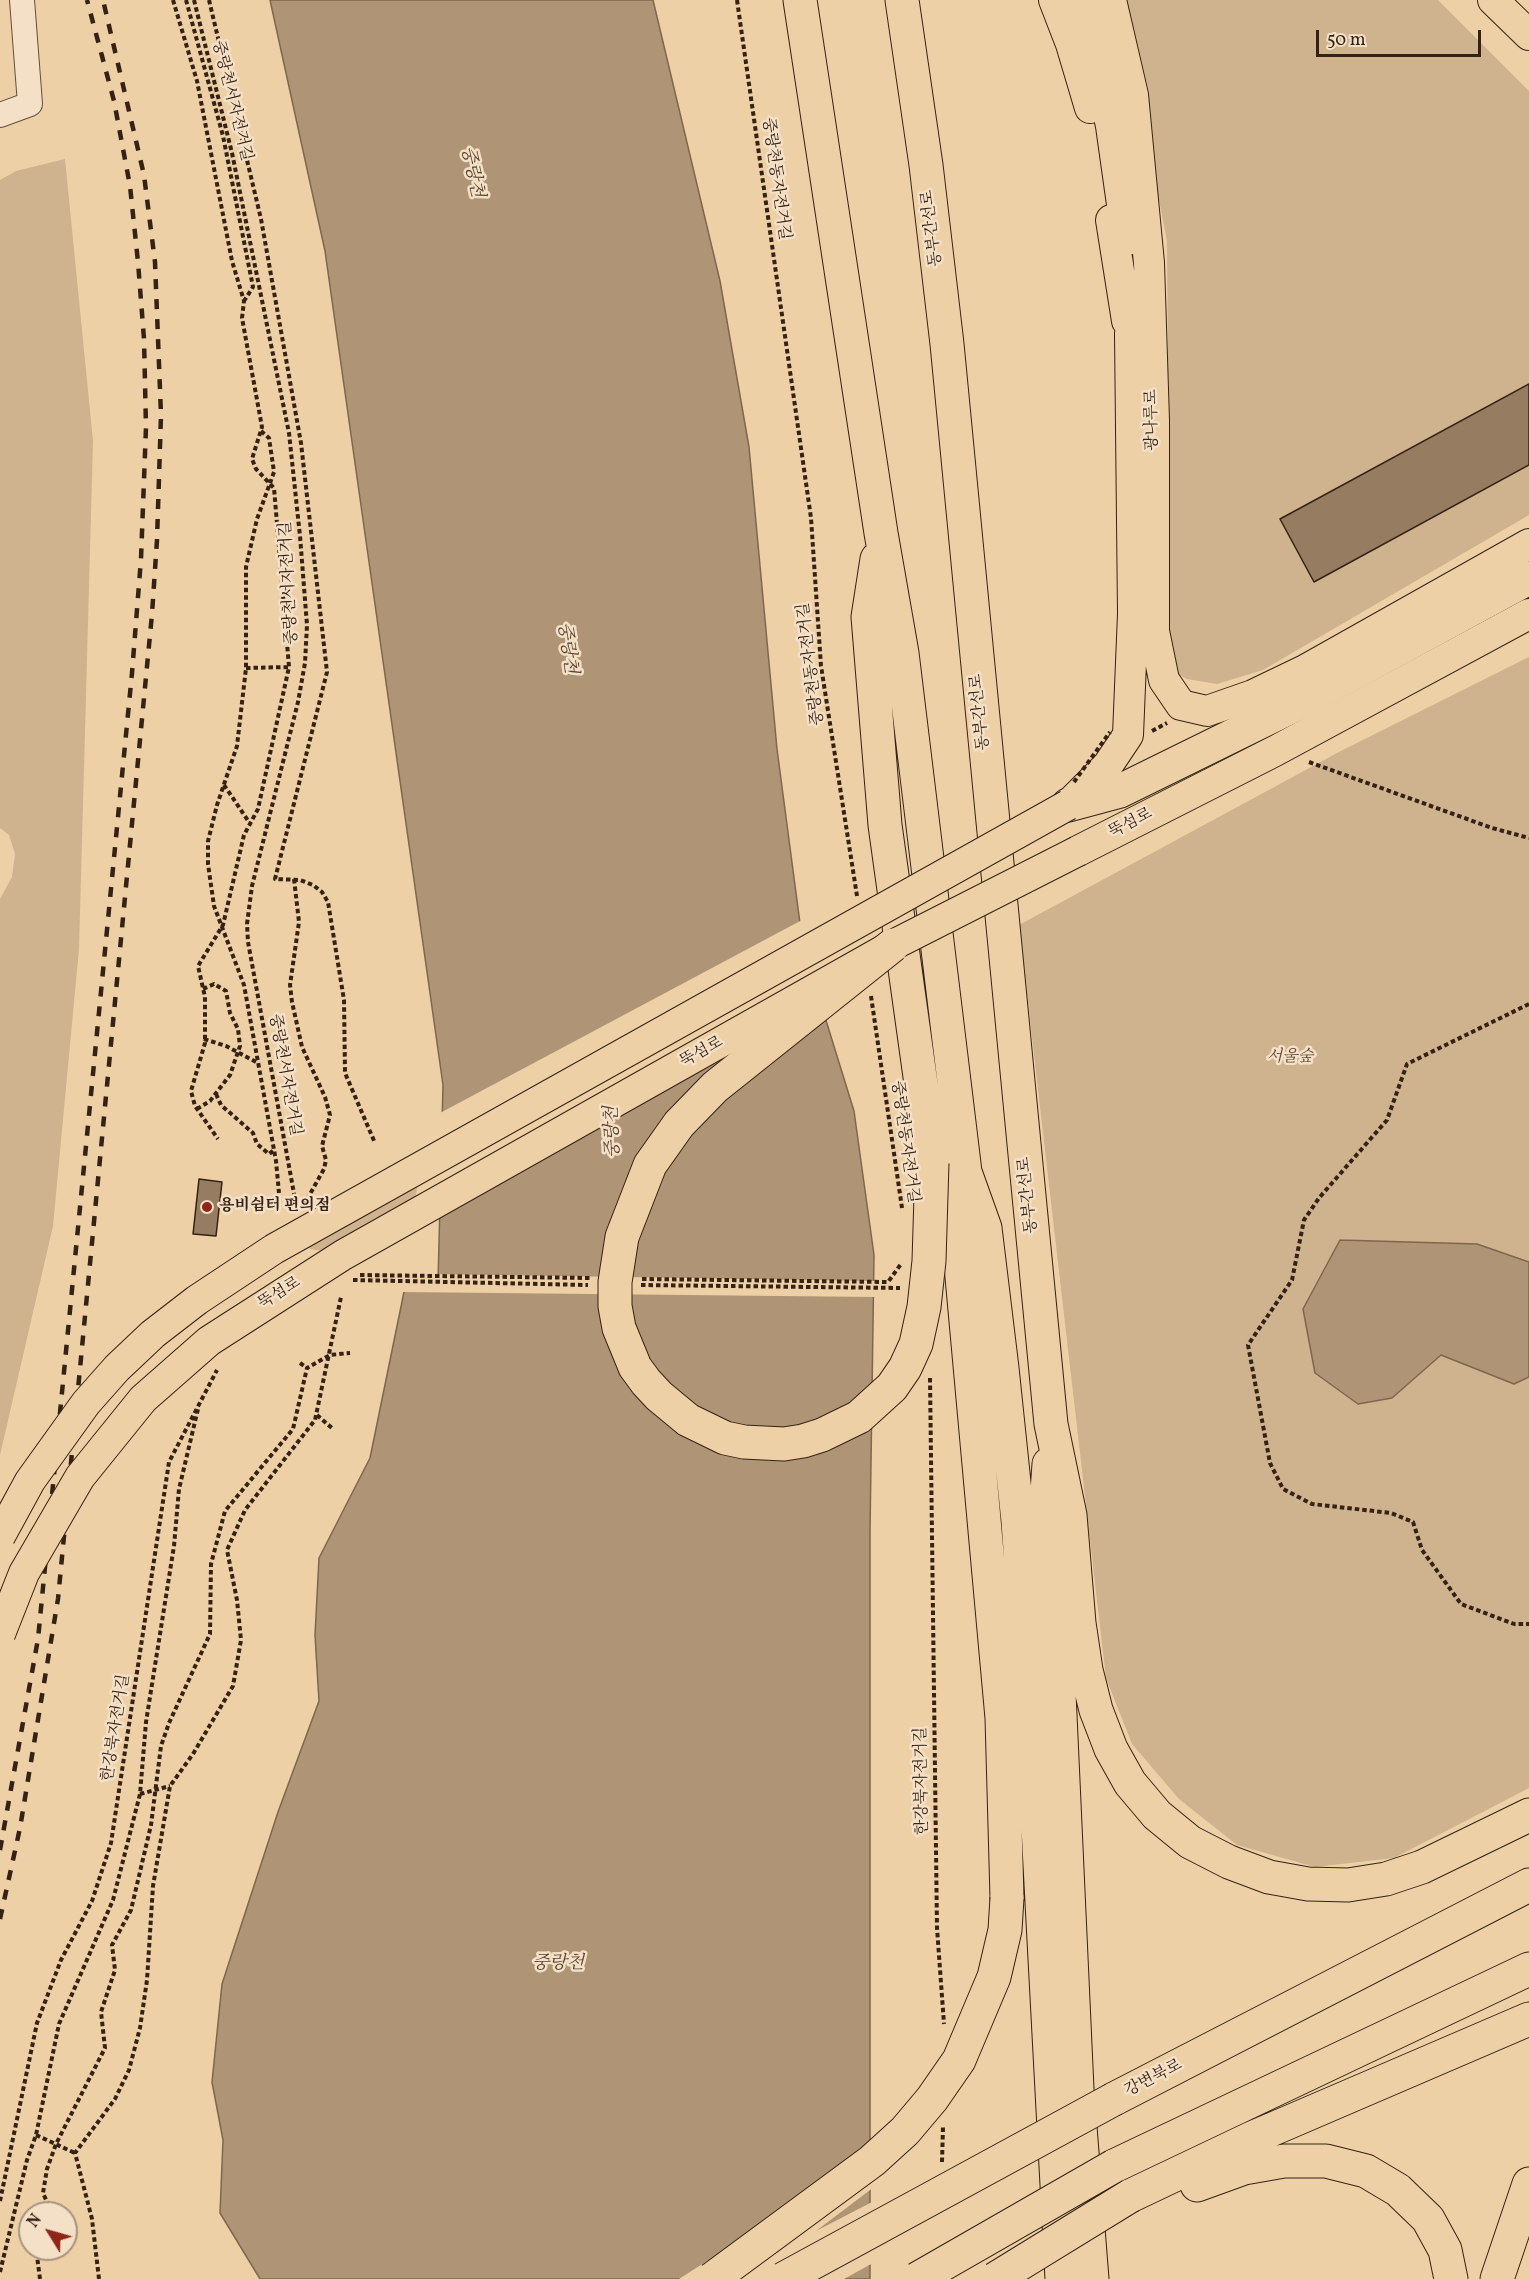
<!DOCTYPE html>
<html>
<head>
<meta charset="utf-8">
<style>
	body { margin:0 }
	#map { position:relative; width:1529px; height:2279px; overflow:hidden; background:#eed0a7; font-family:Vollkorn,serif }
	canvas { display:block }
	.north { position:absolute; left:18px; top:2201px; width:60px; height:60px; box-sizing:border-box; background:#f4e0c6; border:2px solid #a8947f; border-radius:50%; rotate:307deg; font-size:16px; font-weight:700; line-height:24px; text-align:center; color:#362214 }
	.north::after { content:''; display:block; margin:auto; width:21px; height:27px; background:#8f2418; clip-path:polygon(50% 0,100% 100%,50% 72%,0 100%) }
	.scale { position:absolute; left:1316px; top:30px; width:165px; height:27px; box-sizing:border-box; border:3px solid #362214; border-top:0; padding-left:8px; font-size:18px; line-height:21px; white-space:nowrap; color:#362214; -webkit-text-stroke:4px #f4e0c6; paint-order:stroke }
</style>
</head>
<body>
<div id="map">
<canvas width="1529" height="2279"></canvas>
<div class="north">N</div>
<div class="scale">50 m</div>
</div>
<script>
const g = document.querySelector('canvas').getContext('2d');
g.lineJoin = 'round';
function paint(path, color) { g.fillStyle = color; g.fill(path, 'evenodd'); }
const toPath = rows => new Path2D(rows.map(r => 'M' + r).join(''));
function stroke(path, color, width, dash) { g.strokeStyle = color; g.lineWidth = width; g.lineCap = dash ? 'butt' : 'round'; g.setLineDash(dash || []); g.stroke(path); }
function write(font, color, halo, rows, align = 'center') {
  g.font = font + ' Vollkorn,"Noto Serif KR",serif'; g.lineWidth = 5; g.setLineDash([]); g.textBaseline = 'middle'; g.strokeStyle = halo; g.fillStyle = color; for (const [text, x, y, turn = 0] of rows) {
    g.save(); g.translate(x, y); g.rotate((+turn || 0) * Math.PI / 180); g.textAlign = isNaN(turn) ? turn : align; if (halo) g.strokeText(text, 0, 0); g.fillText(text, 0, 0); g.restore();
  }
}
paint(toPath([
	[1120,0,1438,0,1529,91,1529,515,1263,670,1217,684,1187,679,1179,675,1170,631,1167,241],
	[65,159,93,441,79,949,53,1226,0,1455,0,899,12,877,15,854,9,835,0,828,0,180,16,171],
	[1529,657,1529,1788,1394,1858,1315,1867,1237,1845,1179,1799,1132,1744,1106,1678,1019,925,1339,752],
	[424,1151,410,1226,328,1252,310,1249,303,1217]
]), '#cfb28e');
const water = toPath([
	[270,0,653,0,720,281,749,447,777,749,803,946,854,1111,874,1255,870,1531,870,2279,260,2279,220,2213,223,2140,212,2082,222,1984,278,1812,319,1701,315,1635,319,1558,370,1458,405,1287,438,1282,443,1085,325,251,270,0],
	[1340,1240,1477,1244,1529,1262,1529,1377,1514,1384,1441,1355,1392,1398,1358,1404,1315,1373,1303,1309,1340,1240]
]);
paint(water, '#af9575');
stroke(water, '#7f674e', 1.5);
paint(toPath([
	[802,920,806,946,826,1010,685,1078,437,1211,440,1113],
	[435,1274,876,1281,876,1297,401,1292,404,1284,435,1279],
	[874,2149,874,2187,816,2231,874,2201,873,2263,844,2279,679,2279,822,2187]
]), '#eed0a7');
const building = toPath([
	[1529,384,1529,465,1314,582,1280,519,1529,384],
	[199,1179,222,1182,216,1236,193,1234,199,1179]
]);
paint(building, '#967c60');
stroke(building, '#362214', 1.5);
const minor = toPath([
	[0,115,30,104,22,0]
]);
const major = toPath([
	[1054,0,1071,44,1090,108],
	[1085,0,1111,126,1127,240],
	[1111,0,1133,95,1149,263,1154,421,1154,631,1164,680,1181,705,1207,711,1253,695,1305,670],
	[1493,0,1529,35],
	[1111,220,1127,321],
	[1289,681,1305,670,1529,544],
	[1068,805,1108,765,1128,735,1133,614,1130,334,1133,297],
	[1078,851,1275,751,1529,614]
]);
const highway = toPath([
	[800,0,881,533,902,653,965,1172,985,1228,1002,1368,1018,1521,1033,1733,1062,2279],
	[902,0,926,165,947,344,1051,1424,1070,1515,1079,1623,1086,1670,1096,1710,1111,1749,1130,1783,1157,1815,1190,1842,1229,1862,1269,1877,1308,1884,1348,1885,1386,1879,1422,1867,1529,1815],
	[877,559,868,617,885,825,932,1163],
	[1068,805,1120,791,1299,703,1529,578],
	[964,1179,958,1233,1002,1718,1007,1898],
	[1049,1464,1045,1520,1058,1671,1077,2089,1092,2279],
	[1114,2099,1529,1885],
	[1114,2166,1529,1969],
	[1197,2185,1244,2168,1284,2161,1326,2161,1366,2171,1398,2190,1428,2219,1445,2250,1451,2279],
	[1130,2196,1252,2138,1529,2019],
	[1497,2279,1529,2184]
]);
stroke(minor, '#644e39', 26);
stroke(major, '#362214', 32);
stroke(highway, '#362214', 35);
stroke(toPath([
	[173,0,197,81,232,261,244,301,242,318,262,427,252,459,256,469,274,488,289,667,258,809,244,835,223,925,198,966,205,997,205,1043,191,1091,195,1106,218,1139],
	[186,0,223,136,253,287,244,301],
	[194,0,232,153,289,433,300,536,307,625,305,663,298,702,252,886,247,924,248,942,297,1210],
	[209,0,261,219,301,443,327,672,275,879,300,880,313,885,322,892,328,902,344,1000,345,1073,375,1143],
	[737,0,811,518,821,666,857,896],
	[261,431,269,438,274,472,257,519,246,567,246,668,237,746,217,805,208,841,208,864,214,906,244,985,276,1161,279,1193],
	[246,668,289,667],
	[1152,731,1167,723],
	[1309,762,1492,828,1529,838],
	[224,785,249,822],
	[294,879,299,922,290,985,292,1002,302,1047,325,1097,330,1115,322,1146,326,1160,324,1169,305,1203],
	[871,996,902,1208],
	[1529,1004,1407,1064,1387,1120,1319,1198,1304,1220,1292,1280,1248,1345,1270,1463,1283,1489,1312,1504,1391,1513,1413,1522,1422,1550,1461,1604,1514,1624,1529,1624],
	[204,1039,226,1046,258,1063],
	[216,1094,221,1105,253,1133,257,1144,269,1154,274,1150],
	[197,1109,210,1101,230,1075,240,1046,238,1029,230,1013,226,991,214,984,203,989],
	[360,1275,590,1278],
	[642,1279,888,1282,901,1264],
	[353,1280,588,1285],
	[641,1285,900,1288],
	[300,1363,307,1368],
	[930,1378,937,1928,944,2024],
	[317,1415,333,1429],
	[140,1794,170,1786],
	[36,2135,75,2153],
	[942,2162,943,2127],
	[0,2201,37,2023,61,1960,92,1901,111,1843,169,1462,217,1370],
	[52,2213,43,2193,47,2169,56,2144,105,2048,101,2012,115,1970,112,1945,131,1910,151,1825,161,1746,169,1723,210,1634,211,1564,225,1511,293,1429,307,1368,330,1355,350,1353],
	[0,2272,27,2160,36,2135,59,2024,113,1900,140,1794,146,1722,174,1546,179,1489,198,1409],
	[40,2279,37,2256,41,2249],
	[99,2279,92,2219,75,2153,115,2099,129,2070,140,2028,147,1980,153,1886,170,1786,193,1754,233,1686,241,1640,237,1600,227,1550,245,1510,315,1420,341,1297]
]), '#362214', 4, [4.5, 3]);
stroke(minor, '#f4e0c6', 24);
stroke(major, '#eed0a7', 30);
stroke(highway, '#eed0a7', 33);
stroke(toPath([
	[0,1850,38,1639,132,673,141,559,146,427,144,339,138,262,130,186,114,101,87,0],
	[0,1919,20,1828,58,1599,152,614,157,540,161,415,155,262,144,175,103,0]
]), '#362214', 4.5, [10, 10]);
const majorBridge = toPath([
	[0,1536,30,1481,86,1403,117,1368,153,1334,197,1300,274,1249,1068,805],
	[0,1634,24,1573,80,1477,143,1399,209,1341,343,1255,893,945,1078,851]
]);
const highwayBridge = toPath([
	[893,945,715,1087,679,1124,650,1165,622,1237,615,1282,615,1306,619,1328,635,1367,646,1382,659,1396,688,1420,725,1438,744,1442,784,1444,803,1441,822,1435,859,1417,892,1387,905,1368,916,1344,924,1307,929,1261,932,1163],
	[712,2279,872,2161,905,2131,932,2099,959,2060,994,1977,1005,1930,1007,1898],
	[783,2279,1114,2099],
	[917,2279,1114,2166],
	[995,2279,1130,2196]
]);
stroke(majorBridge, '#362214', 32, []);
stroke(highwayBridge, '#362214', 35, []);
stroke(toPath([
	[1074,782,1110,732]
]), '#362214', 4, [4.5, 3]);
stroke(majorBridge, '#eed0a7', 30);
stroke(highwayBridge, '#eed0a7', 33);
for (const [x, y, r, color] of [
	[207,1207,6,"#8f2418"]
]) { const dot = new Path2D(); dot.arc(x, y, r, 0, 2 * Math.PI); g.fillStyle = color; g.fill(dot); stroke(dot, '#f4e0c6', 2); }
write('16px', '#362214', '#f4e0c6', [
	["중랑천서자전거길",231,101,76],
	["중랑천동자전거길",775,179,82],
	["동부간선로",933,228,-97],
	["광나루로",1153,420,-91],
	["중랑천서자전거길",290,583,-93],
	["중랑천동자전거길",812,664,-97],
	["동부간선로",981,712,-96],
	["뚝섬로",1131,824,-27],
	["뚝섬로",702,1053,-29],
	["중랑천서자전거길",284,1075,80],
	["중랑천동자전거길",904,1142,82],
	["동부간선로",1029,1195,-96],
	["뚝섬로",280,1294,-32],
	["한강북자전거길",117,1728,-81],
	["한강북자전거길",923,1781,-91],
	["강변북로",1154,2079,-27]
]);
write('italic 16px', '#5c4632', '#f4e0c6', [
	["서울숲",1290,1058]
]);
write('bold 16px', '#362214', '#f4e0c6', [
	["용비쉼터 편의점",219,1207]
], 'left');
write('italic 18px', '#5a4431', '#f4e0c6', [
	["중랑천",471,172,78],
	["중랑천",566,648,82],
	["중랑천",614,1132,-92],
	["중랑천",558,1965]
]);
</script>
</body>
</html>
